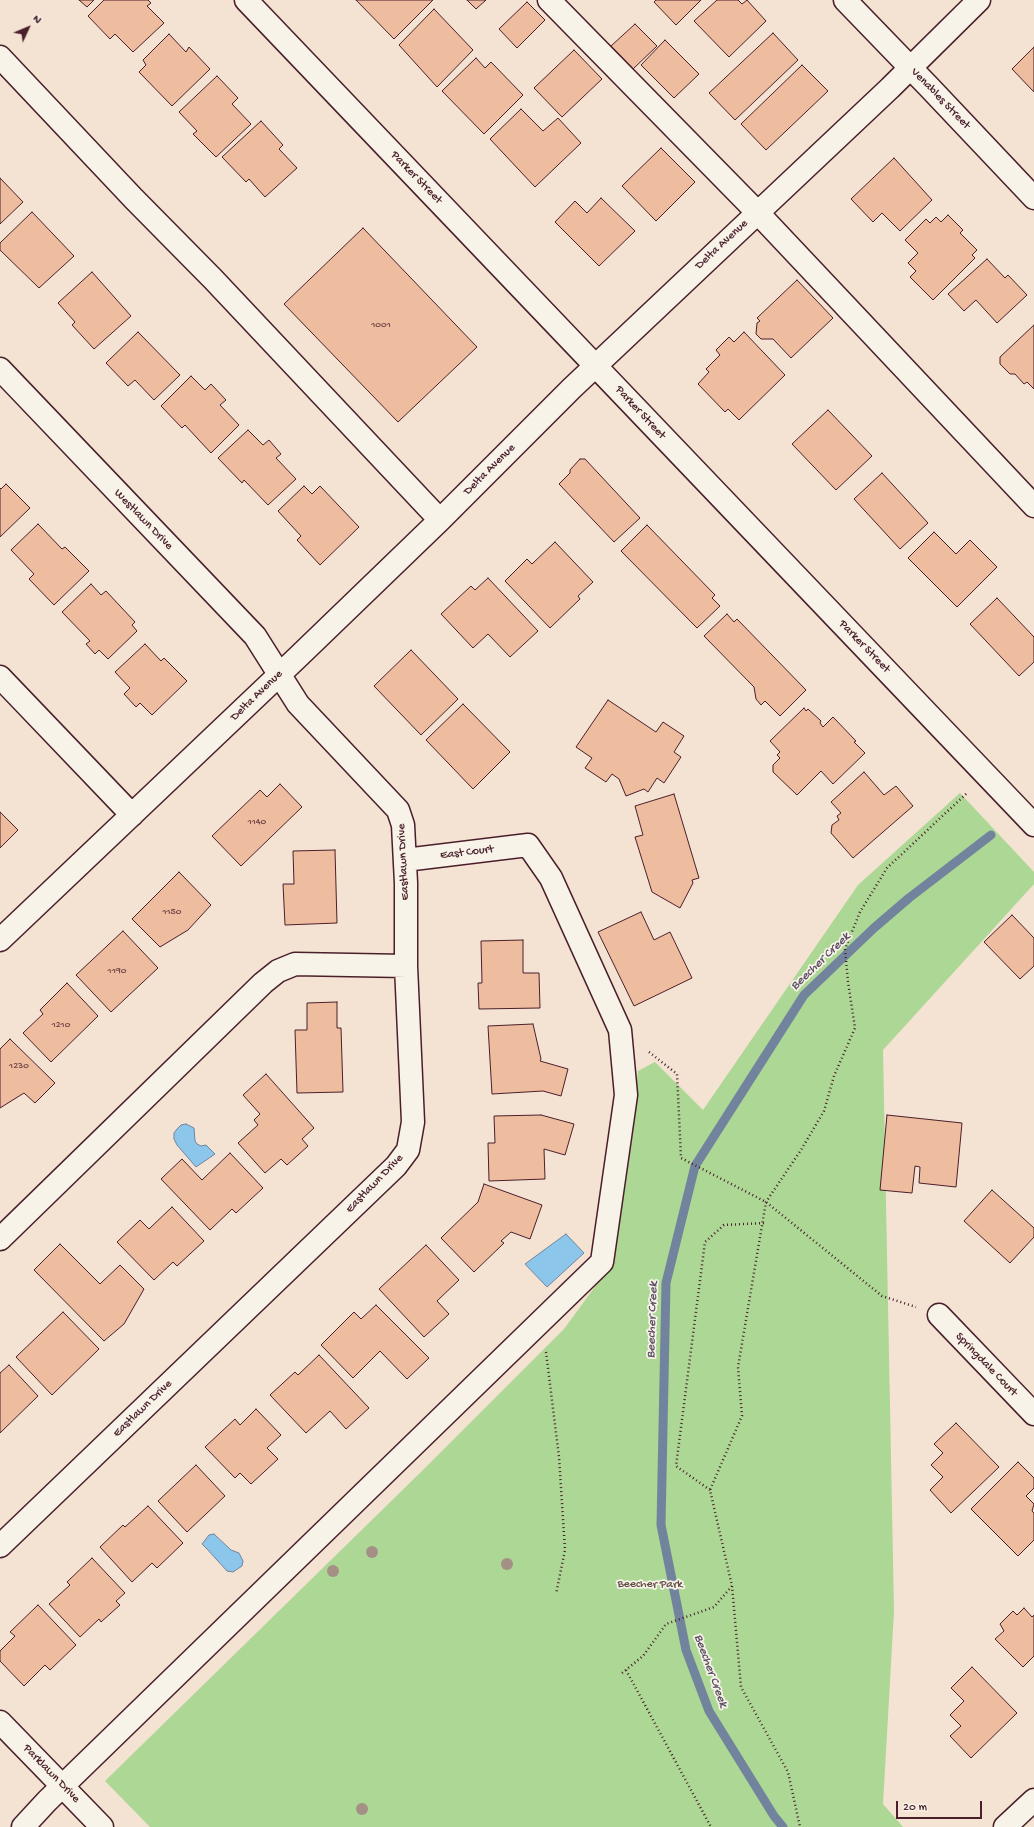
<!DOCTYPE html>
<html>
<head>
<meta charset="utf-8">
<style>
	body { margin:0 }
	#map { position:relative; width:1034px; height:1827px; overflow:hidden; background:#f4e2d2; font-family:"Gochi Hand",sans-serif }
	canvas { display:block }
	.north { position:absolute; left:8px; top:8px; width:40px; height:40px; -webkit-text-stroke:3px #f7f3e8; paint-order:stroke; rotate:46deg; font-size:11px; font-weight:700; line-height:16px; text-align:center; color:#4a1f2b }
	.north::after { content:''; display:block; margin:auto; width:14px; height:18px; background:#4a1f2b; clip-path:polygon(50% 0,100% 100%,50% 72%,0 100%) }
	.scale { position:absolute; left:896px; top:1801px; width:86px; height:18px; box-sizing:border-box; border:2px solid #4a1f2b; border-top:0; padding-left:5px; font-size:12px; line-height:14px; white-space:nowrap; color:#4a1f2b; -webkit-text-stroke:3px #f7f3e8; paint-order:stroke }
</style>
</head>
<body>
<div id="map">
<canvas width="1034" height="1827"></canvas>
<div class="north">N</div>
<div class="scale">20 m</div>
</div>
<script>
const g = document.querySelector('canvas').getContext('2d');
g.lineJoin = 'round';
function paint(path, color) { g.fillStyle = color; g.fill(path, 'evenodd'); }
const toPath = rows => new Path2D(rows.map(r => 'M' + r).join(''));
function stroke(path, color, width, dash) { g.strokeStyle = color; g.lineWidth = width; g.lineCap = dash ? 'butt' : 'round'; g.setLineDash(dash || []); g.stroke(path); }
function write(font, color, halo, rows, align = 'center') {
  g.font = font + ' "Gochi Hand",sans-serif'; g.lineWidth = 3.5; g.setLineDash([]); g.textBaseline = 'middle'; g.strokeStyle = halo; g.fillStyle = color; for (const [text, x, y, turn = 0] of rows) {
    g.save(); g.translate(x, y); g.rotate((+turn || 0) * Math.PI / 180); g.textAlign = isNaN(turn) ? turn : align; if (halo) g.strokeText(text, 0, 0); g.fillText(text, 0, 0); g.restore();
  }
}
paint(toPath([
	[960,793,1034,872,1034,884,883,1050,894,1611,883,1804,903,1827,150,1827,105,1781,423,1470,564,1329,613,1262,638,1071,655,1062,703,1110,858,885]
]), '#acd795');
const water = toPath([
	[186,1124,194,1128,195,1141,197,1144,201,1146,206,1145,215,1154,196,1167,177,1145,174,1139,174,1133,177,1129,181,1125,186,1124],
	[566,1234,584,1253,547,1287,525,1264,566,1234],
	[214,1534,231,1550,239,1553,243,1561,242,1566,233,1572,227,1571,207,1549,202,1544,209,1535,214,1534]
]);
paint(water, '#8cc6eb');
stroke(water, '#72839e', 1);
stroke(toPath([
	[783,1827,774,1816,709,1711,686,1650,661,1525,666,1283,695,1166,804,995,874,928,909,898,991,835]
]), '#72839e', 9);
const building = toPath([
	[79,0,94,0,87,7,79,0],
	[104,0,148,0,151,3,147,6,164,23,133,52,115,34,110,39,88,16,104,0],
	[356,0,433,0,394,39,356,0],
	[467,0,486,0,476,9,467,0],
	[656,0,701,0,676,25,654,2,656,0],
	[717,0,738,0,742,4,747,0,766,21,729,57,694,21,717,0],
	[527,2,545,20,517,48,499,29,527,2],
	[434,9,473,50,437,87,399,45,434,9],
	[635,24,657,46,633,69,611,46,635,24],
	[773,33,798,60,735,120,709,93,773,33],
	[169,34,186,52,189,47,210,69,172,106,139,72,146,65,143,60,169,34],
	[665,40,699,74,674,98,641,65,665,40],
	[1034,47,1034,92,1012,69,1034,47],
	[574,50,602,79,562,117,534,88,574,50],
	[476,58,485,68,491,62,523,95,484,134,442,91,476,58],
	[802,65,828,91,766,150,741,124,802,65],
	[217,76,238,98,232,104,251,124,216,157,193,134,197,131,179,112,217,76],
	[521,109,543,131,558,118,581,143,535,187,490,139,521,109],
	[261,121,283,145,279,149,297,168,265,197,249,179,246,182,222,157,261,121],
	[661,148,695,182,656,221,622,186,661,148],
	[894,158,932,200,900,231,882,213,873,222,851,199,894,158],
	[0,178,23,202,0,224,0,178],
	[601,198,635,231,599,266,555,222,575,201,587,213,601,198],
	[32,212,74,256,39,288,0,250,0,243,32,212],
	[948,215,963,230,960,233,977,250,972,255,975,258,933,300,910,277,916,271,908,263,918,253,905,240,926,219,930,223,936,217,941,222,948,215],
	[363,228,477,347,398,422,284,304,363,228],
	[987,259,1005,278,1008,275,1027,295,997,323,976,300,964,311,948,294,987,259],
	[92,272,131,316,94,349,72,325,75,322,58,303,92,272],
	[797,280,833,318,791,358,773,339,761,339,756,334,757,323,760,321,757,318,797,280],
	[1034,325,1034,389,1027,382,1024,384,1015,374,1010,374,1000,364,1000,357,1034,325],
	[138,332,180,375,154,400,135,380,128,386,106,363,138,332],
	[744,332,785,375,739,420,728,409,725,412,698,384,709,372,706,369,720,355,716,350,729,337,734,342,744,332],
	[191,376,205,390,211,384,226,400,220,405,239,425,211,453,185,425,182,428,161,406,191,376],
	[828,410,872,456,836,490,792,444,828,410],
	[248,430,263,445,269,440,281,454,276,458,296,479,268,505,244,480,242,483,218,458,248,430],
	[580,459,585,459,640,518,614,542,559,484,570,473,570,470,580,459],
	[882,473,928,523,900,549,854,499,882,473],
	[6,484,30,508,0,537,0,488,1,489,6,484],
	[304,486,312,494,320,486,359,527,320,565,297,540,301,536,278,511,304,486],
	[38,524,62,549,65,547,89,571,54,605,29,579,34,574,11,550,38,524],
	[647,525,715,595,712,598,720,606,697,628,621,551,647,525],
	[934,532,956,554,970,540,997,567,957,607,908,558,934,532],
	[555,542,593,582,578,596,580,599,550,628,505,581,527,559,532,564,555,542],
	[488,578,538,631,510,657,488,634,473,648,441,614,471,586,475,590,488,578],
	[91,584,101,595,106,591,135,622,132,625,137,631,108,659,99,650,95,654,86,644,90,641,62,612,91,584],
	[997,598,1034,637,1034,662,1019,676,970,624,997,598],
	[727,614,734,622,737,619,806,690,780,716,765,701,761,705,756,699,754,687,704,636,727,614],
	[145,644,161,661,164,658,187,681,152,715,140,703,136,707,124,694,130,688,115,672,145,644],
	[411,650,458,699,421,735,374,686,411,650],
	[608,700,656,732,663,722,684,736,674,752,681,757,664,783,657,778,648,792,644,789,626,796,619,779,612,774,606,782,585,768,592,758,576,747,608,700],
	[463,704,510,752,473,789,426,740,463,704],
	[804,708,806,711,808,709,821,721,820,723,823,727,833,717,856,741,854,742,865,753,833,784,821,771,797,795,773,772,773,765,780,758,777,755,780,752,770,741,804,708],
	[864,772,884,795,896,786,913,806,853,858,831,833,832,825,839,820,837,816,841,813,831,802,864,772],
	[280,784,302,807,241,866,212,836,260,790,267,797,280,784],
	[674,794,699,878,692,880,693,883,680,908,652,892,635,837,643,835,635,806,674,794],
	[0,812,18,830,0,848,0,812],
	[335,850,337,923,285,925,283,884,294,884,293,851,335,850],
	[179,872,211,905,188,930,160,947,132,919,179,872],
	[641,912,654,940,670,932,692,978,634,1006,598,932,641,912],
	[1012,915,1034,938,1034,966,1020,979,984,942,1012,915],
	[123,931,158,968,111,1012,76,975,123,931],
	[523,940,523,973,539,973,540,1008,479,1009,478,983,482,983,481,941,523,940],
	[67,983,98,1016,51,1062,23,1033,43,1014,40,1010,67,983],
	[337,1002,337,1028,341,1028,343,1092,297,1093,295,1030,307,1030,307,1003,337,1002],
	[533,1024,541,1059,540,1061,568,1069,561,1096,543,1091,492,1094,488,1026,533,1024],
	[10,1039,55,1083,35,1103,24,1093,0,1108,0,1049,10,1039],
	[266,1074,314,1128,302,1139,308,1146,287,1165,281,1159,265,1173,238,1143,258,1125,254,1120,260,1114,243,1095,266,1074],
	[541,1115,574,1124,565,1155,544,1149,545,1179,489,1181,488,1143,495,1143,494,1116,541,1115],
	[887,1115,962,1123,956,1187,919,1183,920,1167,915,1166,912,1193,880,1190,887,1115],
	[230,1153,263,1188,236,1213,232,1209,210,1230,161,1179,182,1159,202,1180,230,1153],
	[484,1184,542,1205,530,1239,511,1232,501,1241,504,1243,474,1272,441,1238,478,1202,484,1184],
	[992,1190,1034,1228,1034,1237,1010,1263,964,1221,992,1190],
	[172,1207,204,1241,177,1266,173,1262,154,1280,117,1242,140,1220,149,1229,172,1207],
	[60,1244,100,1284,120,1265,144,1289,124,1324,104,1341,34,1270,60,1244],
	[426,1245,459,1280,437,1301,449,1314,424,1337,379,1289,426,1245],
	[376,1305,429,1358,407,1379,380,1351,353,1378,321,1345,354,1312,361,1319,376,1305],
	[63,1312,99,1349,52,1395,16,1357,63,1312],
	[319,1355,369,1408,346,1429,330,1411,306,1433,270,1395,295,1372,298,1375,319,1355],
	[9,1365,38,1396,0,1433,0,1373,9,1365],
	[256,1409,281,1435,267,1448,278,1459,251,1484,240,1473,235,1478,205,1447,235,1419,240,1425,256,1409],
	[956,1423,999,1467,951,1513,930,1490,943,1477,931,1465,943,1453,934,1444,956,1423],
	[1018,1462,1034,1478,1034,1488,1026,1496,1034,1504,1032,1511,1034,1513,1034,1540,1018,1556,971,1509,1018,1462],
	[196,1465,225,1496,187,1532,158,1501,196,1465],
	[148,1506,183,1543,157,1568,152,1563,132,1582,100,1547,123,1525,125,1527,148,1506],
	[92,1558,125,1593,116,1601,120,1605,101,1622,99,1619,80,1637,49,1604,70,1585,67,1582,92,1558],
	[38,1605,76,1645,50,1670,45,1665,24,1686,0,1661,0,1651,15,1636,10,1632,38,1605],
	[1024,1608,1032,1617,1034,1615,1034,1656,1023,1667,995,1639,1004,1631,1000,1624,1013,1611,1017,1615,1024,1608],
	[972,1667,1017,1713,971,1758,950,1736,961,1726,950,1715,964,1701,951,1688,972,1667]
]);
paint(building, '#eebc9f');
stroke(building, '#4a1f2b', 1);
const minor = toPath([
	[246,0,1034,825],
	[549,0,757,212,1034,506],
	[845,0,930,88,1034,198],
	[0,57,134,199,213,279,440,520],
	[0,369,255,636,298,704,398,810,403,825,406,883,406,966,413,1122,408,1150,396,1166,0,1546],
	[0,677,132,815],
	[0,940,299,656,440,520,572,388,890,88,979,0],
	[0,1239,263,983,278,971,295,964,406,966],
	[939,1315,1034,1414],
	[0,1722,102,1827],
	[23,1827,47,1801,602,1262,626,1095,620,1030,551,878,528,845,405,860],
	[1005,1827,1034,1800]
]);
stroke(minor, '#4a1f2b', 25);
stroke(toPath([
	[649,1052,677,1074,681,1158,766,1202,882,1296,916,1307],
	[546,1352,559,1457,565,1550,556,1594],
	[710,1490,676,1466,705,1242,724,1225,764,1223],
	[732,1586,741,1687,788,1772,800,1827],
	[626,1670,711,1827],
	[622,1673,643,1656,666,1624,714,1607,732,1586,710,1490,742,1416,738,1367,766,1202,801,1150,824,1111,834,1076,855,1028,848,982,845,949,860,912,887,868,967,793]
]), '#4a1f2b', 2.5, [1, 3]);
stroke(minor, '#f7f3e8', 22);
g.fillStyle = '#a49085';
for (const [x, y] of [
	[372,1552],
	[507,1564],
	[333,1571],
	[362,1809]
]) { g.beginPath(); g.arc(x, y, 6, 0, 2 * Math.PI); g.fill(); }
write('10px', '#734648', null, [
	["1001",381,325],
	["1140",257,822],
	["1150",172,912],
	["1190",117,971],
	["1210",61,1025],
	["1230",19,1066]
]);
write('12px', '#4a1f2b', '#f7f3e8', [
	["Venables Street",940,99,46],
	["Parker Street",416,178,46],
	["Delta Avenue",722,245,-43],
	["Parker Street",640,413,47],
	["Delta Avenue",490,470,-45],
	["Westlawn Drive",143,520,46],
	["Parker Street",864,647,46],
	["Delta Avenue",257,696,-44],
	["East Court",467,853,-7],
	["Eastlawn Drive",404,862,-93],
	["Eastlawn Drive",375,1184,-46],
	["Springdale Court",986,1365,46],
	["Eastlawn Drive",143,1409,-44],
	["Parklawn Drive",51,1774,46]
]);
write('12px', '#624d46', '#f7f3e8', [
	["Beecher Park",650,1585]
]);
write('italic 13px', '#5e5165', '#f7f3e8', [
	["Beecher Creek",821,962,-44],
	["Beecher Creek",653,1320,-88],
	["Beecher Creek",710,1671,70]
]);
</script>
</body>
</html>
